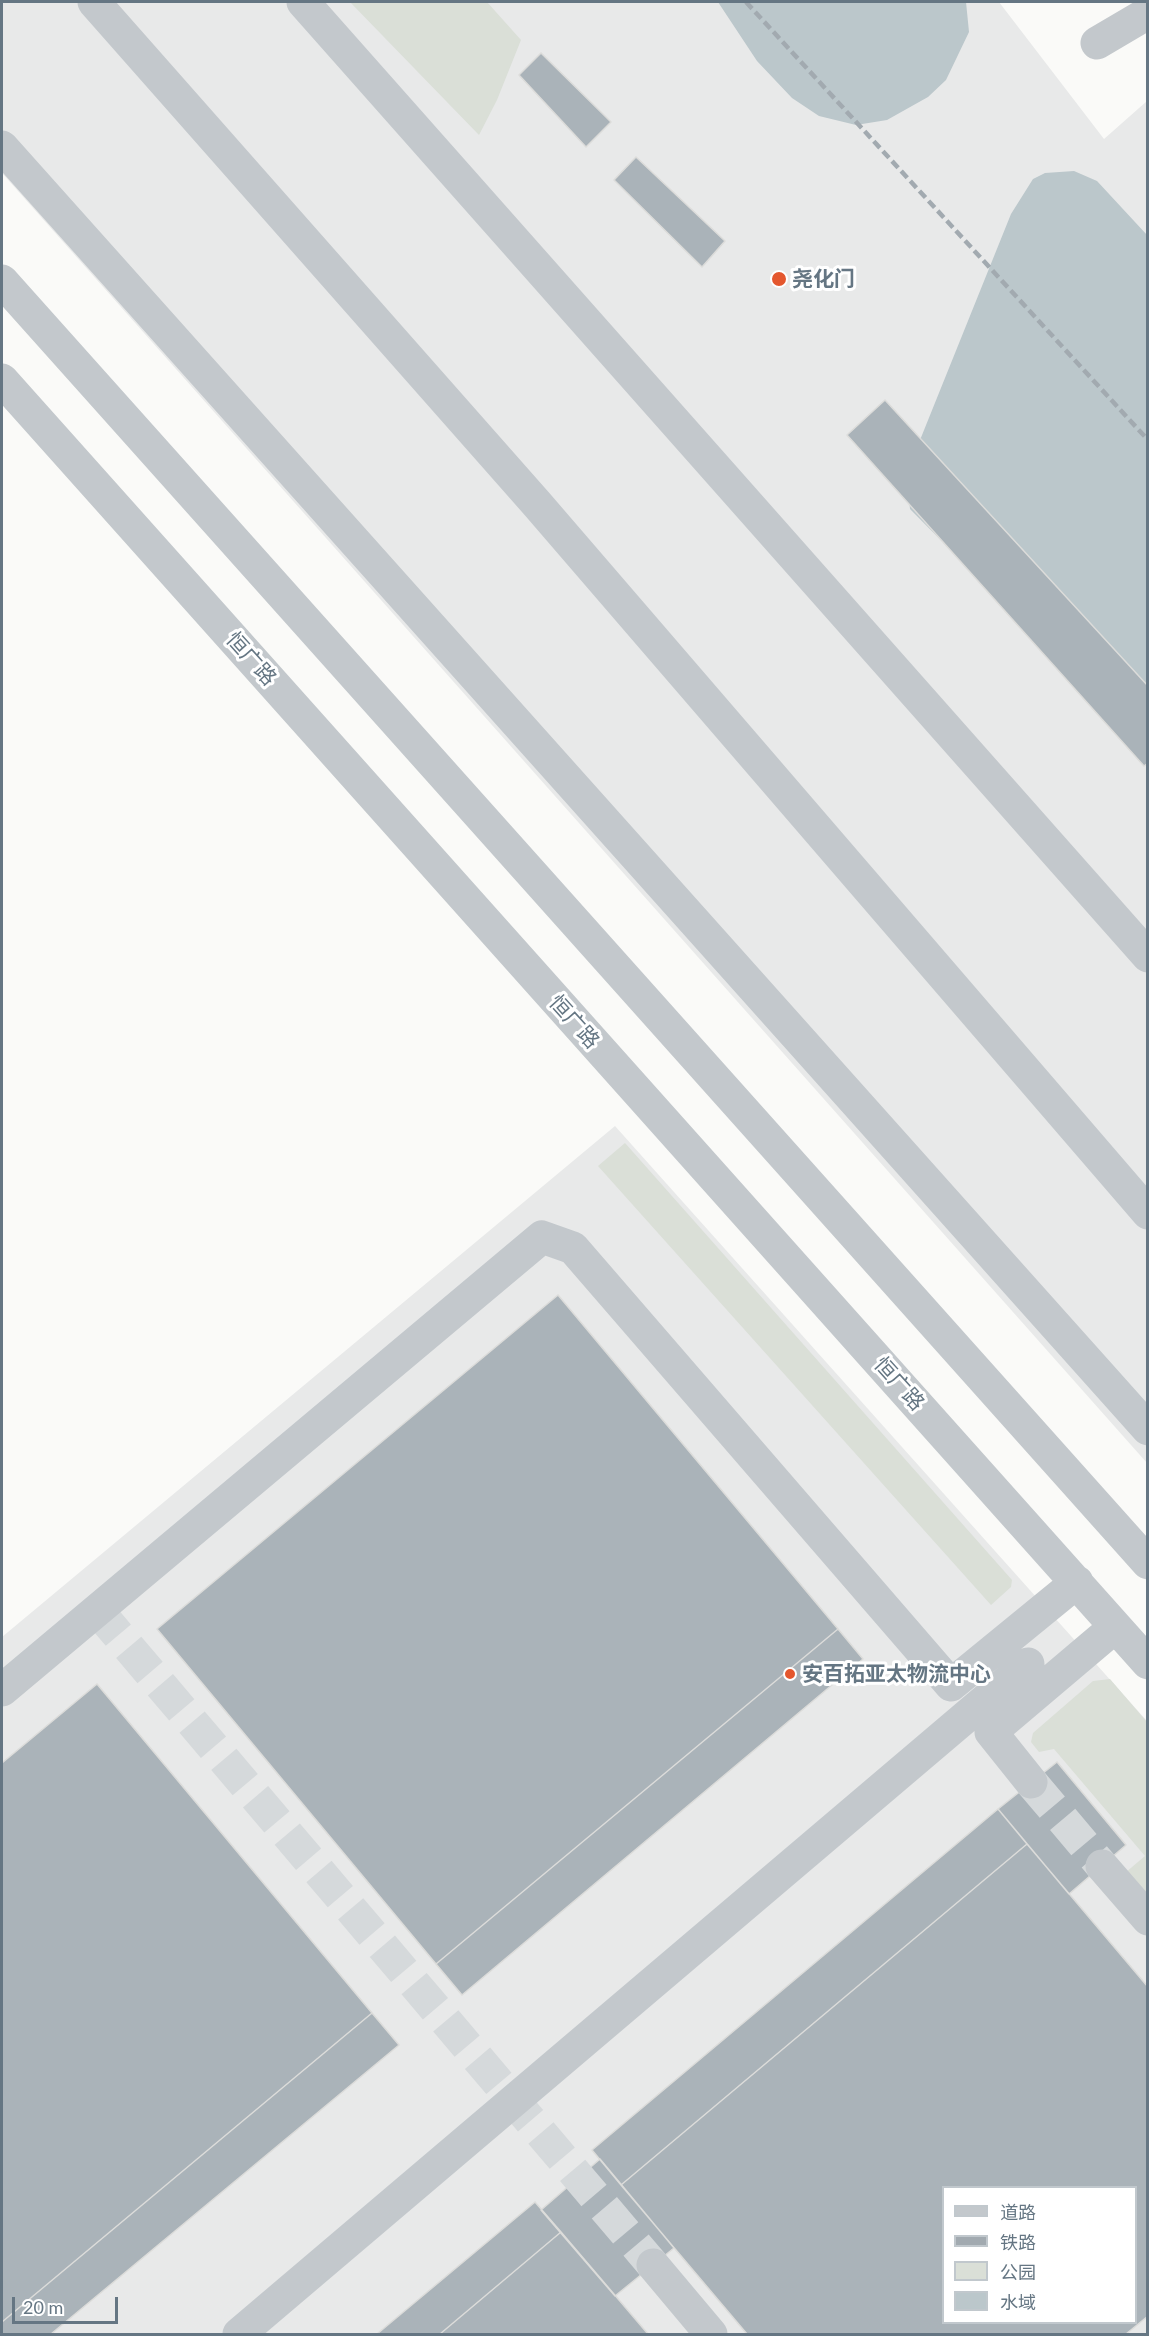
<!DOCTYPE html>
<html>
<head>
<meta charset="utf-8">
<style>
	body { margin:0 }
	#map { position:relative; width:1149px; height:2336px; overflow:hidden; background:#fafaf8; font-family:Lato,"Noto Sans SC",sans-serif }
	canvas { display:block }
	.frame { position:absolute; inset:0; border:3px solid #657683; pointer-events:none }
	.legend { position:absolute; left:942px; top:2186px; width:195px; height:138px; box-sizing:border-box; background:#fff; border:2px solid #c1c8cd; margin:0; padding:8px 10px; list-style:none; font-size:18px; color:#657683 }
	.legend li { display:flex; align-items:center; gap:12px; height:30px }
	.legend b { width:30px; border:2px solid #c1c8cd }
	.scale { position:absolute; left:12px; top:2297px; width:106px; height:27px; box-sizing:border-box; border:3px solid #657683; border-top:0; padding-left:8px; font-size:18px; line-height:21px; white-space:nowrap; color:#657683; -webkit-text-stroke:4px #fff; paint-order:stroke }
</style>
</head>
<body>
<div id="map">
<canvas width="1149" height="2336"></canvas>
<div class="frame"></div>
<ul class="legend">
<li><b style="height:8px;background:#c3c8cc"></b>道路</li>
<li><b style="height:8px;background:#a2aab0"></b>铁路</li>
<li><b style="height:16px;background:#dadfd7"></b>公园</li>
<li><b style="height:16px;background:#bbc7cb"></b>水域</li>
</ul>
<div class="scale">20 m</div>
</div>
<script>
const g = document.querySelector('canvas').getContext('2d');
g.lineJoin = 'round';
function paint(path, color) { g.fillStyle = color; g.fill(path, 'evenodd'); }
const toPath = rows => new Path2D(rows.map(r => 'M' + r).join(''));
function stroke(path, color, width, dash) { g.strokeStyle = color; g.lineWidth = width; g.lineCap = dash ? 'butt' : 'round'; g.setLineDash(dash || []); g.stroke(path); }
function write(font, color, halo, rows, align = 'center') {
  g.font = font + ' Lato,"Noto Sans SC",sans-serif'; g.lineWidth = 6; g.setLineDash([]); g.textBaseline = 'middle'; g.strokeStyle = halo; g.fillStyle = color; for (const [text, x, y, turn = 0] of rows) {
    g.save(); g.translate(x, y); g.rotate((+turn || 0) * Math.PI / 180); g.textAlign = isNaN(turn) ? turn : align; if (halo) g.strokeText(text, 0, 0); g.fillText(text, 0, 0); g.restore();
  }
}
paint(toPath([
	[2,2,999,2,1104,139,1147,101,1147,1463,2,173],
	[615,1126,1147,1721,1147,2334,2,2334,2,1637],
	[944,2188,1136,2188,1136,2322,944,2322]
]), '#e8e9e9');
paint(toPath([
	[350,2,487,2,521,40,497,100,479,135],
	[625,1143,1012,1580,1011,1587,991,1605,598,1166],
	[1110,1679,1147,1722,1147,1899,1125,1873,1145,1856,1054,1749,1039,1752,1031,1742,1033,1733,1093,1681]
]), '#dadfd7');
paint(toPath([
	[718,2,966,2,969,32,946,80,928,97,887,120,856,125,819,116,792,98,757,61],
	[1074,171,1097,181,1147,235,1147,748,910,509,908,489,916,450,1011,214,1033,179,1045,173]
]), '#bbc7cb');
const building = toPath([
	[541,53,611,122,586,147,519,75,541,53],
	[636,157,725,241,702,267,614,180,636,157],
	[885,400,1148,686,1148,763,1144,766,847,435,885,400],
	[558,1295,838,1629,436,1964,157,1629,558,1295],
	[838,1629,863,1659,462,1995,436,1964,838,1629],
	[97,1684,372,2013,2,2322,2,1763,97,1684],
	[1057,1762,1126,1845,1069,1894,998,1809,1057,1762],
	[998,1809,1027,1844,621,2185,592,2150,998,1809],
	[1027,1844,1148,1987,1148,2316,1126,2334,747,2334,621,2185,1027,1844],
	[944,2188,1136,2188,1136,2322,944,2322,944,2188],
	[372,2013,399,2045,51,2334,2,2334,2,2322,372,2013],
	[600,2159,674,2248,615,2296,541,2210,600,2159],
	[535,2202,561,2232,440,2334,377,2334,535,2202],
	[561,2232,648,2334,440,2334,561,2232]
]);
paint(building, '#aab3b9');
stroke(building, '#dcdcda', 1.5);
stroke(toPath([
	[97,1610,653,2265],
	[1031,1782,1102,1866]
]), '#d5d9db', 33, [33, 16]);
stroke(toPath([
	[94,2,537,504,1148,1213],
	[303,2,1148,956],
	[1097,43,1148,13],
	[2,147,1148,1429],
	[2,281,1148,1563],
	[2,380,1148,1663],
	[2,1690,542,1237,573,1248,951,1685,1077,1582],
	[1031,1782,991,1732,1115,1627],
	[1102,1866,1148,1919],
	[653,2265,711,2334],
	[239,2334,1028,1664]
]), '#c3c8cc', 33);
stroke(toPath([
	[746,2,1148,440]
]), '#a2aab0', 4.5, [9, 4.5]);
for (const [x, y, r, color] of [
	[779,279,8,"#e4572e"],
	[790,1674,6,"#e4572e"]
]) { const dot = new Path2D(); dot.arc(x, y, r, 0, 2 * Math.PI); g.fillStyle = color; g.fill(dot); stroke(dot, '#fff', 2); }
write('bold 21px', '#657683', '#fff', [
	["尧化门",792,279],
	["安百拓亚太物流中心",802,1674]
], 'left');
write('21px', '#657683', '#fff', [
	["恒广路",251,659,48],
	["恒广路",574,1022,48],
	["恒广路",899,1384,48]
]);
</script>
</body>
</html>
